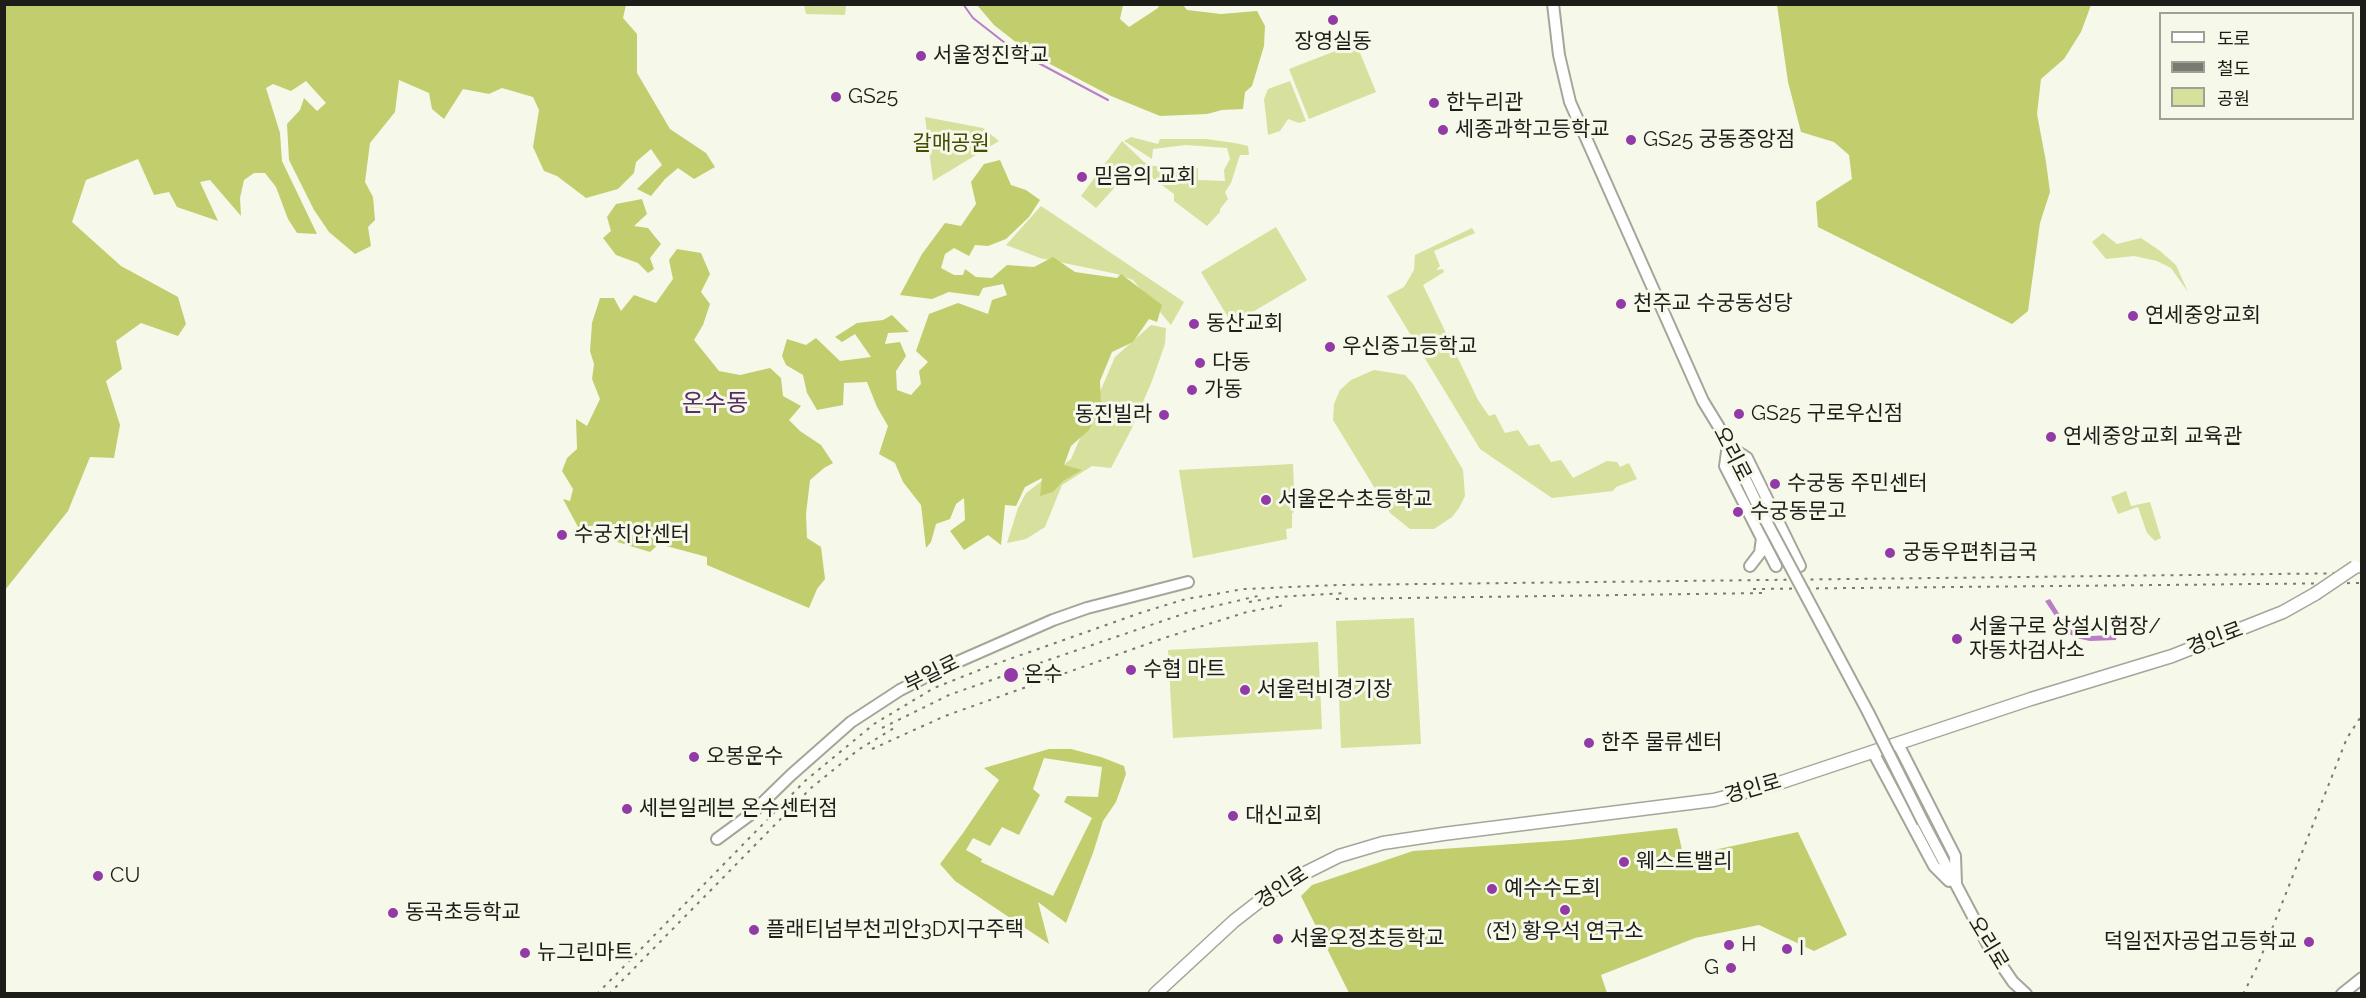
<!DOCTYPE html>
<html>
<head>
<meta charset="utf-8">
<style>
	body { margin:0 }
	#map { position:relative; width:2366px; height:998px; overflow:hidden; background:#f6f8ea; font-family:Raleway,"Noto Sans KR",sans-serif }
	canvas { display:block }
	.frame { position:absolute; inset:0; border:6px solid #1d1e19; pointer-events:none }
	.legend { position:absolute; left:2159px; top:12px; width:195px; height:108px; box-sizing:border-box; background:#f6f8ea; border:2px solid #9fa196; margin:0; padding:8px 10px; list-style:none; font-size:18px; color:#1d1e19 }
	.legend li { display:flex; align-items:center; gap:12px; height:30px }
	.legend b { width:30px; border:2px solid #9fa196 }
</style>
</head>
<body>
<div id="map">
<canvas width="2366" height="998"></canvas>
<div class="frame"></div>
<ul class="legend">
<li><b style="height:8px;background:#fff"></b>도로</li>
<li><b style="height:8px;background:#797a72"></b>철도</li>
<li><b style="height:16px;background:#d7e09c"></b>공원</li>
</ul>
</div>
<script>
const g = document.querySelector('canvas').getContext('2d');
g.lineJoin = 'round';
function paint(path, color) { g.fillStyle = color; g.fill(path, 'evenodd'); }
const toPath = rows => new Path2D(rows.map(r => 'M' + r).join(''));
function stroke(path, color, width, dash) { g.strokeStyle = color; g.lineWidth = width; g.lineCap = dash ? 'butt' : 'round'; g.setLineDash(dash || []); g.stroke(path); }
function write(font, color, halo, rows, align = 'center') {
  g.font = font + ' Raleway,"Noto Sans KR",sans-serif'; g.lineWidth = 6; g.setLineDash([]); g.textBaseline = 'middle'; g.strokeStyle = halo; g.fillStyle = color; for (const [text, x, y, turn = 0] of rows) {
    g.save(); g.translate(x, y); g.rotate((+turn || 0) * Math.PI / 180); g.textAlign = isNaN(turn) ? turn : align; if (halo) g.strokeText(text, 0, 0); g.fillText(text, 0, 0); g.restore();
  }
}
paint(toPath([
	[804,5,846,5,845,15,806,14],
	[1356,43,1376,92,1309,119,1289,69],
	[1290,81,1306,121,1299,123,1288,119,1280,131,1268,135,1264,99,1268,89],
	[925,117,983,128,999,141,933,181],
	[1131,137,1158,144,1160,139,1206,139,1235,143,1248,146,1249,155,1240,155,1231,183,1225,192,1228,199,1220,209,1220,212,1207,226,1174,201,1174,194,1135,165,1096,208,1081,196,1122,141,1144,162,1153,166,1198,168,1198,180,1225,181,1224,170,1230,159,1227,148,1186,145,1153,149,1152,159,1124,141],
	[1041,206,1184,302,1171,325,1133,280,1117,274,1040,258,1006,245],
	[1276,227,1307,280,1232,324,1201,272],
	[1472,228,1475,233,1434,251,1440,266,1436,270,1443,269,1444,272,1423,285,1478,400,1489,416,1495,414,1505,433,1518,430,1529,446,1539,444,1551,462,1561,460,1573,478,1607,461,1617,462,1620,467,1629,463,1637,479,1616,487,1613,491,1552,498,1480,449,1387,296,1404,287,1414,270,1415,255],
	[2103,233,2117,244,2141,238,2160,251,2176,265,2188,292,2171,268,2157,261,2134,256,2106,259,2092,242],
	[1151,325,1166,328,1165,344,1152,381,1131,430,1111,468,1092,466,1062,485,1045,527,1026,539,1007,543,1018,508,1026,493,1071,459,1115,357],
	[1374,370,1405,375,1413,384,1463,470,1465,496,1459,508,1452,517,1434,529,1410,529,1390,513,1333,420,1334,404,1340,390,1351,380],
	[1293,464,1295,510,1292,514,1292,528,1286,529,1287,539,1193,558,1179,470],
	[2126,491,2131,506,2150,502,2161,538,2155,541,2147,533,2138,507,2118,514,2111,497],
	[1414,618,1421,744,1341,748,1336,621],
	[1318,642,1322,729,1173,738,1168,650]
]), '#d7e09c');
paint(toPath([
	[5,4,626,5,623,18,637,34,637,73,670,129,706,153,715,167,694,179,678,168,665,179,651,196,637,189,662,165,651,149,636,162,634,173,618,189,586,198,557,176,544,171,533,147,539,110,533,97,502,88,489,94,463,89,444,119,432,109,429,93,399,80,395,112,370,143,365,182,373,197,375,220,368,227,371,246,355,254,329,232,314,210,289,160,287,124,300,110,304,98,317,111,326,103,306,81,291,91,273,84,266,88,280,133,282,161,317,234,297,233,288,219,276,187,265,173,254,173,244,180,240,198,241,216,210,180,200,182,218,221,177,207,169,192,154,195,138,159,86,180,72,222,121,266,178,297,186,324,178,336,141,323,116,341,122,369,106,381,120,425,114,458,90,457,68,511,5,590],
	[977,5,1123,5,1120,19,1129,27,1158,8,1159,5,1183,5,1187,10,1221,14,1257,11,1265,26,1264,46,1252,86,1245,92,1243,109,1222,110,1207,114,1160,116,1111,96,1031,54,994,25],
	[1777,5,2091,5,2081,32,2064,59,2041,79,2037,114,2046,162,2050,192,2040,223,2028,311,2012,324,1818,227,1816,202,1852,179,1849,155,1834,142,1801,132,1788,82],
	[1000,160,1011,185,1026,190,1040,200,1029,217,1006,239,988,246,975,245,969,256,954,248,945,254,941,268,954,275,963,275,965,269,976,277,992,278,1007,265,1034,267,1053,257,1075,272,1117,278,1121,274,1162,305,1157,322,1149,319,1133,342,1112,352,1100,381,1101,405,1089,430,1071,446,1064,465,1082,470,1063,481,1053,492,1040,496,1042,478,1025,487,1016,506,1005,505,1001,545,988,535,964,550,950,531,965,520,964,498,956,504,950,519,936,524,931,542,926,548,921,505,903,482,895,463,879,454,888,426,877,407,867,382,844,383,843,405,817,410,807,393,803,375,786,365,782,356,787,339,806,345,816,338,840,361,871,357,855,334,842,342,835,337,857,323,883,320,892,315,909,332,888,333,885,344,900,342,906,356,896,371,897,390,911,395,921,384,919,371,928,362,916,351,929,314,958,303,988,314,992,300,1007,295,1003,284,983,288,979,296,949,292,932,299,900,295,922,254,945,223,961,226,976,204,971,182,984,164],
	[642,199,647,214,634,226,648,228,661,244,650,258,654,269,648,273,638,263,616,255,603,238,611,231,607,217,616,204],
	[677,249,701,253,710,274,701,292,710,304,703,325,694,340,719,371,740,375,770,368,781,378,783,396,801,406,789,420,800,431,821,445,833,463,824,468,810,480,806,514,807,538,821,547,825,579,817,589,809,608,707,565,707,557,659,544,650,552,611,540,611,524,578,527,563,499,570,501,573,489,562,471,567,458,577,449,576,419,587,426,600,399,592,379,594,364,590,351,592,323,600,298,614,298,621,311,634,295,656,303,673,279,669,260],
	[1049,749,1071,749,1101,757,1124,766,1126,774,1116,802,1103,821,1093,853,1066,923,1038,902,1049,944,955,881,940,864,963,833,999,780,984,768],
	[1044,758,1102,767,1098,797,1067,796,1064,802,1092,818,1053,896,981,862,982,859,966,850,973,838,990,846,1002,827,1019,835,1040,795,1033,789],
	[1677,828,1682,850,1690,855,1798,832,1847,935,1814,951,1759,925,1695,938,1601,975,1607,993,1349,993,1301,896,1312,885,1413,851,1570,840]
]), '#c2cd6e');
paint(toPath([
	[2050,599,2068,628,2077,633,2090,636,2117,635,2116,640,2090,641,2076,638,2065,631,2045,601]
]), '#b87fc7');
stroke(toPath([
	[963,4,973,18,1014,50,1108,100]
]), '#b87fc7', 2);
const secondary = toPath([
	[1553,4,1559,55,1570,102,1703,401,1725,437,1758,506],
	[1728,445,1725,466,1776,566],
	[1730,447,1747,458,1800,566],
	[1750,566,1760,553,1762,538],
	[1898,744,1955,856,1956,884],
	[1873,752,1934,866,1949,881],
	[1923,822,1989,947,2013,982,2026,994],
	[717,839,751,814,791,775,851,722,900,690,939,670,1053,620,1087,608,1188,582],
	[2342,994,2362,978]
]);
const primary = toPath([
	[1155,994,1234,921,1279,886,1339,856,1383,843,1443,834,1714,800,1782,782,2031,699,2172,656,2283,612,2315,594]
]);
stroke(secondary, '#a4a699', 14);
stroke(primary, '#a4a699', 15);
stroke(secondary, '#fff', 10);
stroke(primary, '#fff', 12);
stroke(toPath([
	[1753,589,2362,583],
	[1336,599,1762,593],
	[1249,602,1277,597,1345,593],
	[882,728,949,695,1057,657,1189,612,1258,596],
	[872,749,945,716,1164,638,1247,612,1285,605],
	[597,994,805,781,874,724,934,688,987,667,1143,612,1186,599,1244,589,1339,585,2362,573],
	[609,994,811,788,858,750,894,728],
	[2243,994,2257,967,2347,738,2362,715]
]), '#797a72', 2, [3, 6]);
const secondaryBridge = toPath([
	[1758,506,1868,712,1923,822]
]);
const primaryBridge = toPath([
	[2315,594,2355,567]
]);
stroke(secondaryBridge, '#a4a699', 14, []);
stroke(primaryBridge, '#a4a699', 15, []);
stroke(secondaryBridge, '#fff', 10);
stroke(primaryBridge, '#fff', 12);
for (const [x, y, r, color] of [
	[1333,20,6,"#923ba7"],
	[921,56,6,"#923ba7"],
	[836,97,6,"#923ba7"],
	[1434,103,6,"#923ba7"],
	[1443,130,6,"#923ba7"],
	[1631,140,6,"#923ba7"],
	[1082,177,6,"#923ba7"],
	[1621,304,6,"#923ba7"],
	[2133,316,6,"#923ba7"],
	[1194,324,6,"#923ba7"],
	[1330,347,6,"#923ba7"],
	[1200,363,6,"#923ba7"],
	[1192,390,6,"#923ba7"],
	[1739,414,6,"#923ba7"],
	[1164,415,6,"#923ba7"],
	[2051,437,6,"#923ba7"],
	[1775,484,6,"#923ba7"],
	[1266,500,6,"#923ba7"],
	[1738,512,6,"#923ba7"],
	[562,535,6,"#923ba7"],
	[1890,553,6,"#923ba7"],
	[1957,639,6,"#923ba7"],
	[1131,670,6,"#923ba7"],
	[1011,675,8,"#923ba7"],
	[1245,690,6,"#923ba7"],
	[1589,743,6,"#923ba7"],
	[694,757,6,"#923ba7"],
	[627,809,6,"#923ba7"],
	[1233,816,6,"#923ba7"],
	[1624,862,6,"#923ba7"],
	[98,876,6,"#923ba7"],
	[1492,889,6,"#923ba7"],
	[1565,910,6,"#923ba7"],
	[393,913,6,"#923ba7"],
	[754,930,6,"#923ba7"],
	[1278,939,6,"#923ba7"],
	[2309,942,6,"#923ba7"],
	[1729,945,6,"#923ba7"],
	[1787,949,6,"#923ba7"],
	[525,953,6,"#923ba7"],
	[1731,968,6,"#923ba7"]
]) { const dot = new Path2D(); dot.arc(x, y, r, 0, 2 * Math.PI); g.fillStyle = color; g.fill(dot); stroke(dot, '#f6f8ea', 2); }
write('21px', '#1d1e19', '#f6f8ea', [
	["장영실동",1333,42,"center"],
	["서울정진학교",933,56],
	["GS25",848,97],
	["한누리관",1446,103],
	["세종과학고등학교",1455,130],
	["GS25 궁동중앙점",1643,140],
	["믿음의 교회",1094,177],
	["천주교 수궁동성당",1633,304],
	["연세중앙교회",2145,316],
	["동산교회",1206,324],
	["우신중고등학교",1342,347],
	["다동",1212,363],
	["가동",1204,390],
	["GS25 구로우신점",1751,414],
	["동진빌라",1152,415,"right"],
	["연세중앙교회 교육관",2063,437],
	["수궁동 주민센터",1787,484],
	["서울온수초등학교",1278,500],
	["수궁동문고",1750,512],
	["수궁치안센터",574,535],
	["궁동우편취급국",1902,553],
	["서울구로 상설시험장/",1969,627],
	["자동차검사소",1969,651],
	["수협 마트",1143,670],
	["온수",1024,675],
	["서울럭비경기장",1257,690],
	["한주 물류센터",1601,743],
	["오봉운수",706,757],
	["세븐일레븐 온수센터점",639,809],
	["대신교회",1245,816],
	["웨스트밸리",1636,862],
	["CU",110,876],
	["예수수도회",1504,889],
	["동곡초등학교",405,913],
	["플래티넘부천괴안3D지구주택",766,930],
	["(전) 황우석 연구소",1565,932,"center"],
	["서울오정초등학교",1290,939],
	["덕일전자공업고등학교",2297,942,"right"],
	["H",1741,945],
	["I",1799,949],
	["뉴그린마트",537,953],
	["G",1719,968,"right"]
], 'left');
write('21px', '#454b00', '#f6f8ea', [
	["갈매공원",951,144]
]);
write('21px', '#1d1e19', '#f6f8ea', [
	["오리로",1732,454,63],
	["경인로",2215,639,-21],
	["부일로",932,674,-26],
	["경인로",1753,789,-16],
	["경인로",1282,888,-33],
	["오리로",1988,943,59]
]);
write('24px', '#592e63', '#f6f8ea', [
	["온수동",715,404]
]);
</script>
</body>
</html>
